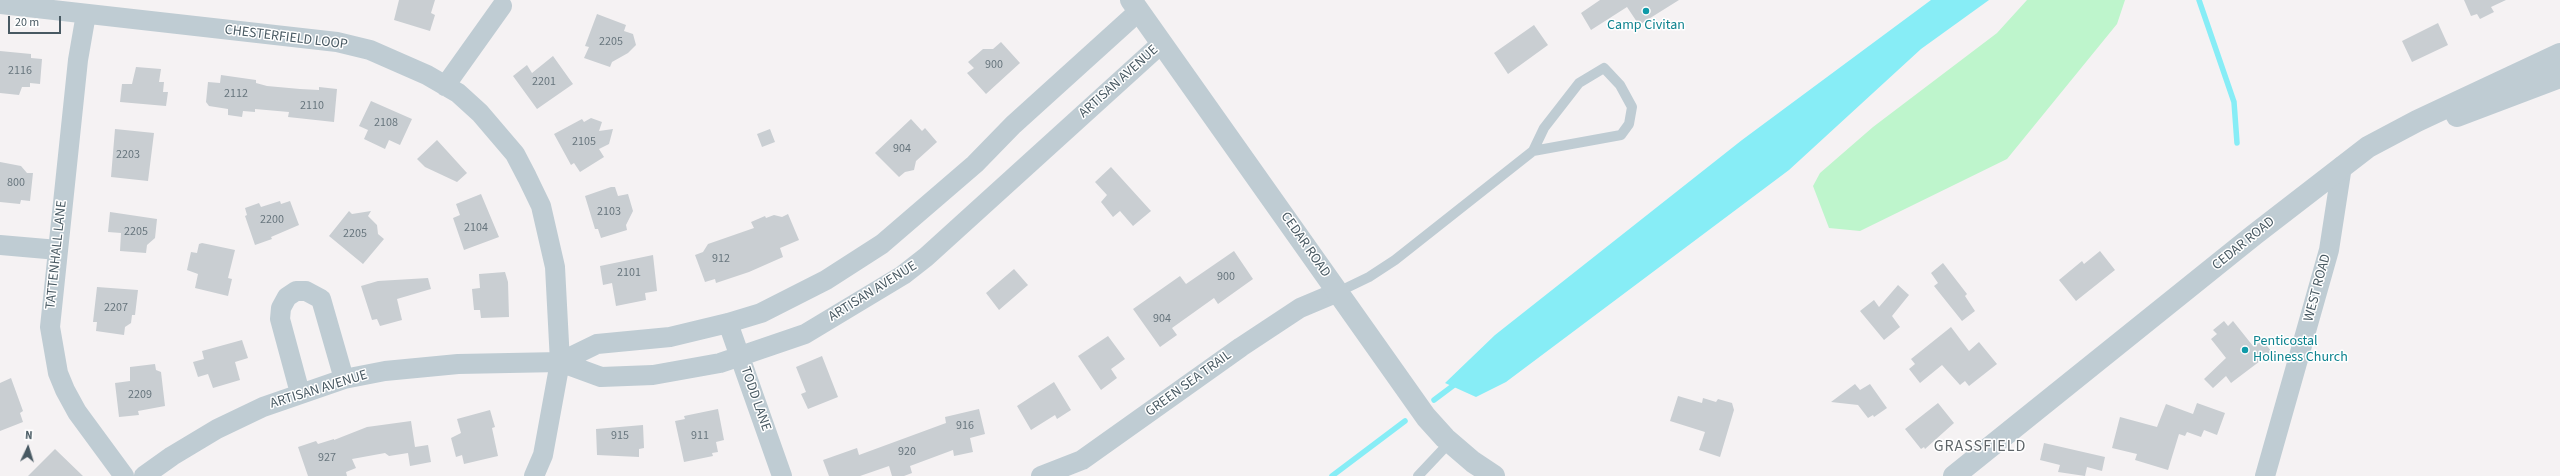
<!DOCTYPE html>
<html>
<head>
<meta charset="utf-8">
<style>
	body { margin:0 }
	#map { position:relative; width:2560px; height:476px; overflow:hidden; background:#f5f2f3; font-family:"Source Sans 3",sans-serif }
	canvas { display:block }
	.north { position:absolute; left:8px; top:428px; width:40px; height:40px; -webkit-text-stroke:3px #fff; paint-order:stroke; rotate:4deg; font-size:11px; font-weight:700; line-height:16px; text-align:center; color:#485962 }
	.north::after { content:''; display:block; margin:auto; width:14px; height:18px; background:#485962; clip-path:polygon(50% 0,100% 100%,50% 72%,0 100%) }
	.scale { position:absolute; left:8px; top:16px; width:53px; height:18px; box-sizing:border-box; border:2px solid #485962; border-top:0; padding-left:5px; font-size:12px; line-height:14px; white-space:nowrap; color:#485962; -webkit-text-stroke:3px #fff; paint-order:stroke }
</style>
</head>
<body>
<div id="map">
<canvas width="2560" height="476"></canvas>
<div class="north">N</div>
<div class="scale">20 m</div>
</div>
<script>
const g = document.querySelector('canvas').getContext('2d');
g.lineJoin = 'round';
function paint(path, color) { g.fillStyle = color; g.fill(path, 'evenodd'); }
const toPath = rows => new Path2D(rows.map(r => 'M' + r).join(''));
function stroke(path, color, width, dash) { g.strokeStyle = color; g.lineWidth = width; g.lineCap = dash ? 'butt' : 'round'; g.setLineDash(dash || []); g.stroke(path); }
function write(font, color, halo, rows, align = 'center') {
  g.font = font + ' "Source Sans 3",sans-serif'; g.lineWidth = 3; g.setLineDash([]); g.textBaseline = 'middle'; g.strokeStyle = halo; g.fillStyle = color; for (const [text, x, y, turn = 0] of rows) {
    g.save(); g.translate(x, y); g.rotate((+turn || 0) * Math.PI / 180); g.textAlign = isNaN(turn) ? turn : align; if (halo) g.strokeText(text, 0, 0); g.fillText(text, 0, 0); g.restore();
  }
}
paint(toPath([
	[2027,0,2125,0,2117,24,2007,159,1860,231,1829,228,1813,186,1820,173,1873,127,1997,33]
]), '#bef5cc');
paint(toPath([
	[1931,0,1989,0,1921,49,1789,170,1506,382,1476,397,1445,383,1495,335,1742,140]
]), '#87edf6');
stroke(toPath([
	[2199,0,2234,102,2237,143],
	[1434,400,1458,382],
	[1332,476,1405,421]
]), '#87edf6', 5.5);
paint(toPath([
	[399,0,435,0,431,13,435,15,430,31,394,20],
	[1600,0,1679,0,1639,25,1627,7,1591,30,1581,13],
	[2464,0,2506,0,2491,7,2494,12,2480,19,2477,14,2471,16],
	[597,14,626,25,624,31,633,34,636,45,628,53,612,62,610,67,584,58,589,47,585,46],
	[2438,23,2448,45,2412,62,2402,41],
	[1534,25,1548,45,1508,74,1494,53],
	[1001,42,1020,63,986,94,967,73,974,68,968,62,983,49,993,49],
	[0,51,31,54,31,58,42,59,40,84,30,83,30,87,22,87,19,95,0,93],
	[553,56,573,84,537,109,513,76,527,65,532,73],
	[136,67,161,69,159,82,164,82,163,92,168,92,166,106,120,102,122,84,132,84],
	[221,75,256,80,256,83,267,86,300,89,319,90,319,87,337,89,334,122,288,117,289,112,255,109,255,112,243,111,242,117,228,115,228,109,209,106,206,102,208,82,220,83],
	[371,101,412,119,400,145,389,140,385,149,364,139,368,130,359,126],
	[591,118,602,122,599,131,613,129,609,144,599,149,604,157,580,172,574,163,571,165,554,134,582,119,584,122],
	[911,119,922,131,925,128,937,142,916,161,914,170,905,172,899,177,875,153],
	[115,129,154,133,148,181,111,177],
	[770,129,775,142,762,147,757,134],
	[437,140,467,173,457,182,425,167,417,159],
	[0,162,21,166,27,173,33,173,30,201,21,200,20,204,0,202],
	[1111,167,1151,211,1133,226,1120,211,1113,217,1101,202,1107,195,1095,182],
	[611,187,615,187,618,196,628,194,633,211,626,225,627,230,601,238,598,229,595,229,585,196],
	[481,194,499,237,464,250,453,218,460,215,456,204],
	[280,201,281,204,290,201,299,225,271,237,272,239,255,245,245,216,247,215,245,208,259,203,261,207],
	[349,211,352,214,371,211,368,216,377,225,378,234,384,239,363,264,329,236],
	[110,212,157,219,155,238,147,245,146,253,120,251,121,233,108,232],
	[788,214,799,240,780,248,783,257,749,272,716,283,715,279,705,282,695,255,703,252,708,244,754,228,751,222,765,216,766,218,774,215,782,217],
	[202,243,235,250,228,278,232,279,228,296,195,288,198,274,187,270,191,252,197,253,199,244],
	[1234,251,1253,279,1218,304,1214,298,1172,328,1177,335,1160,347,1133,309,1180,276,1186,284],
	[2100,251,2115,270,2076,301,2059,280,2082,261,2084,264],
	[653,255,657,291,645,293,646,300,616,306,612,283,603,285,600,266],
	[1943,263,1967,294,1965,296,1975,311,1962,321,1934,286,1938,283,1931,273],
	[1014,269,1028,285,999,310,986,293],
	[505,272,508,282,509,317,481,318,480,310,474,310,472,289,480,288,479,274],
	[428,278,431,289,397,299,402,320,380,326,377,319,372,320,361,286,378,281],
	[1898,285,1909,295,1892,316,1900,327,1884,340,1860,311,1874,300,1879,307],
	[97,287,138,290,135,315,132,315,131,323,125,327,124,335,96,331,97,322,93,322],
	[2224,321,2228,326,2233,321,2253,346,2263,341,2272,352,2231,383,2226,376,2213,388,2204,379,2226,358,2211,339,2217,334,2213,330],
	[1951,327,1969,351,1979,342,1997,364,1969,386,1965,381,1960,385,1942,365,1920,383,1909,369,1915,364,1911,359],
	[1108,336,1125,359,1111,369,1117,378,1101,390,1078,356],
	[242,340,248,358,235,362,240,380,213,388,208,374,198,377,193,362,204,359,202,351],
	[822,356,838,397,808,409,801,394,806,392,796,367],
	[155,364,156,370,161,372,165,406,138,411,139,415,119,417,115,383,130,381,130,367],
	[11,378,23,411,20,413,23,422,0,431,0,383],
	[1054,382,1071,410,1057,419,1055,415,1031,430,1017,406],
	[1855,384,1860,390,1870,384,1887,408,1874,417,1873,415,1868,418,1858,405,1831,402],
	[1678,396,1702,403,1703,398,1716,402,1718,399,1732,403,1734,410,1720,457,1699,450,1705,432,1670,421],
	[1938,403,1954,423,1925,449,1924,447,1921,449,1905,429],
	[2197,403,2225,413,2217,435,2204,430,2201,437,2187,432,2185,436,2179,434,2168,470,2135,460,2137,454,2112,448,2120,417,2157,427,2166,404,2193,414],
	[718,409,724,440,716,442,718,452,712,453,713,456,684,462,675,421,685,419,684,416],
	[979,409,985,434,970,438,973,452,954,456,953,450,910,466,912,473,904,476,892,476,889,466,860,476,829,476,823,460,857,448,859,455,946,423,945,417],
	[490,410,495,427,492,428,498,456,464,464,462,455,456,457,451,438,461,433,457,419],
	[411,421,415,447,428,445,431,462,410,466,408,453,389,456,385,453,352,459,356,468,346,472,347,476,308,476,298,447,316,441,318,444,334,439,334,440,367,427],
	[643,425,644,448,639,449,639,457,597,455,596,429],
	[2044,443,2105,457,2102,471,2087,467,2085,476,2058,472,2060,465,2040,460],
	[55,449,83,476,28,476]
]), '#c9ced2');
stroke(toPath([
	[1338,292,1369,277,1395,260,1533,151,1544,128,1579,83,1604,68,1620,85,1632,107,1629,124,1621,135,1533,151],
	[1418,476,1450,442]
]), '#bfccd3', 10);
stroke(toPath([
	[0,4,337,42,370,50,427,75,458,93,480,113,515,154,527,177,541,206,555,267,560,362,543,455,534,476],
	[86,14,78,60,50,327,58,373,65,390,77,412,124,476],
	[445,86,502,6],
	[0,245,58,250],
	[728,323,782,476],
	[560,362,597,344,670,337,728,323,761,313,826,280,882,244,975,164,1013,125,1139,11],
	[300,393,280,319,281,308,287,297,296,291,306,291,321,299,344,379],
	[144,476,172,456,217,429,263,407,344,379,385,371,458,364,560,362,601,377,653,375,720,363,805,334,903,275,926,257,1162,43],
	[1041,476,1082,460,1241,347,1300,308,1338,292],
	[2265,476,2329,250,2342,166]
]), '#bfccd3', 20);
stroke(toPath([
	[1131,0,1426,417,1445,438,1473,462,1494,476],
	[2457,116,2560,77],
	[1954,476,2254,235,2368,147,2417,121,2560,54]
]), '#bfccd3', 22);
for (const [x, y, r, color] of [
	[1646,11,4,"#0f9aa8"],
	[2245,350,4,"#0f9aa8"]
]) { const dot = new Path2D(); dot.arc(x, y, r, 0, 2 * Math.PI); g.fillStyle = color; g.fill(dot); stroke(dot, '#fff', 1.5); }
write('12px', '#68767e', null, [
	["2205",611,42],
	["900",994,65],
	["2116",20,71],
	["2201",544,82],
	["2112",236,94],
	["2110",312,106],
	["2108",386,123],
	["2105",584,142],
	["904",902,149],
	["2203",128,155],
	["800",16,183],
	["2103",609,212],
	["2200",272,220],
	["2104",476,228],
	["2205",136,232],
	["2205",355,234],
	["912",721,259],
	["2101",629,273],
	["900",1226,277],
	["2207",116,308],
	["904",1162,319],
	["2209",140,395],
	["916",965,426],
	["915",620,436],
	["911",700,436],
	["920",907,452],
	["927",327,458]
]);
write('14px', '#0d838f', '#fff', [
	["Camp Civitan",1646,26],
	["Penticostal",2253,342,"left"],
	["Holiness Church",2253,358,"left"]
]);
write('14px', '#485962', '#fff', [
	["CHESTERFIELD LOOP",286,38,7],
	["ARTISAN AVENUE",1119,82,-42],
	["CEDAR ROAD",2244,244,-39],
	["CEDAR ROAD",1305,245,55],
	["TATTENHALL LANE",57,255,-84],
	["WEST ROAD",2318,288,-75],
	["ARTISAN AVENUE",873,292,-32],
	["GREEN SEA TRAIL",1189,384,-36],
	["ARTISAN AVENUE",319,390,-17],
	["TODD LANE",755,399,71]
]);
g.letterSpacing = '1px';
write('16px', '#5e6468', '#fff', [
	["GRASSFIELD",1980,447]
]);
g.letterSpacing = '0px';
</script>
</body>
</html>
